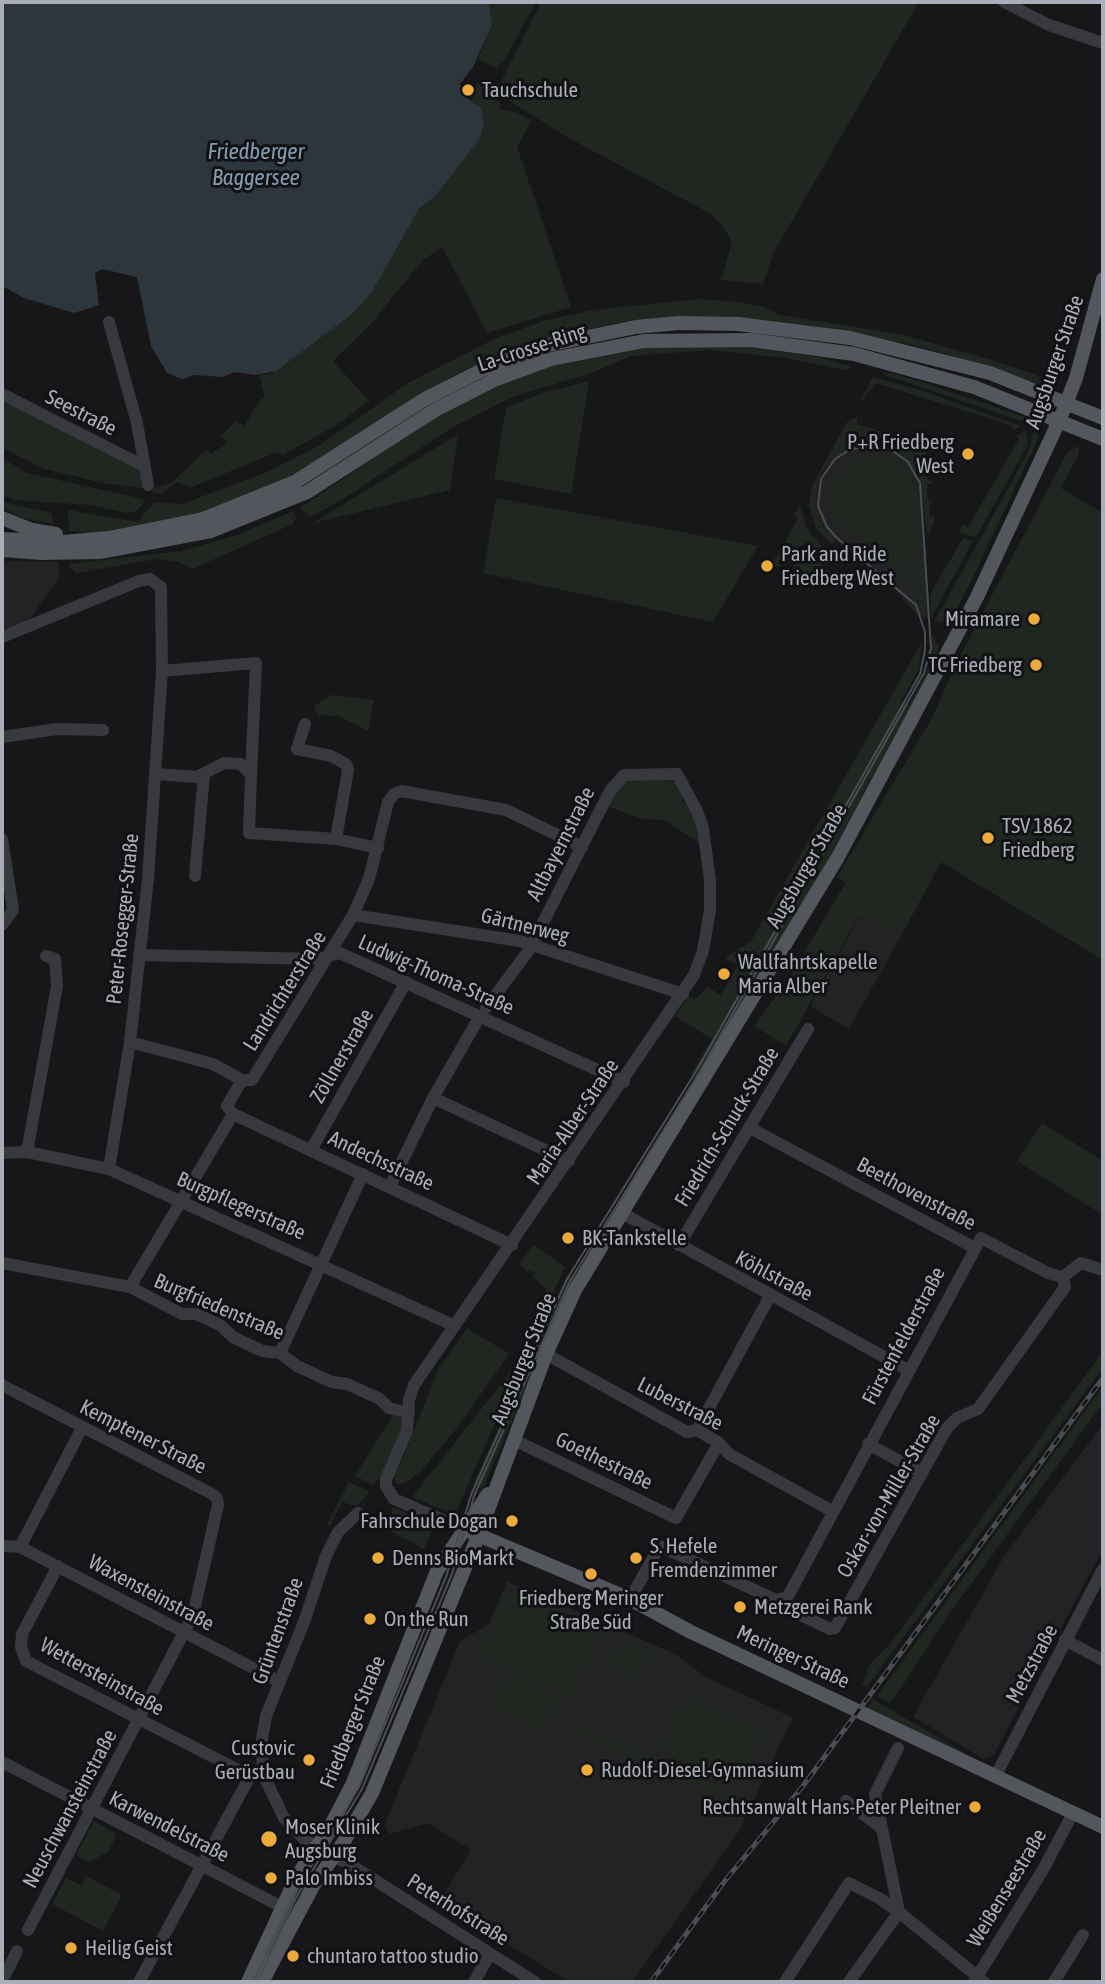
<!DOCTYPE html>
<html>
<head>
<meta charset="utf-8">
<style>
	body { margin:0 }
	#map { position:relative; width:1105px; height:1984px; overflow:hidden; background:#171719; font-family:"Asap Condensed",sans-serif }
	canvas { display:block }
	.frame { position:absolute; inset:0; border:4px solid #aaaeb8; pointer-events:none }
</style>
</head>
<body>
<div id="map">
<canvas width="1105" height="1984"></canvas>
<div class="frame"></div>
</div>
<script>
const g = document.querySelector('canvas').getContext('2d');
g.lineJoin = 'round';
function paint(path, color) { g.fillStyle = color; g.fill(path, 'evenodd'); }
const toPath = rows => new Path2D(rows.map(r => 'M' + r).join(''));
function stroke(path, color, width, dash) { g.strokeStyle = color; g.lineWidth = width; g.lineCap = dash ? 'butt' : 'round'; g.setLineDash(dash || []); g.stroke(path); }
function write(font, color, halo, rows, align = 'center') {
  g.font = font + ' "Asap Condensed",sans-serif'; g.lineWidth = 6; g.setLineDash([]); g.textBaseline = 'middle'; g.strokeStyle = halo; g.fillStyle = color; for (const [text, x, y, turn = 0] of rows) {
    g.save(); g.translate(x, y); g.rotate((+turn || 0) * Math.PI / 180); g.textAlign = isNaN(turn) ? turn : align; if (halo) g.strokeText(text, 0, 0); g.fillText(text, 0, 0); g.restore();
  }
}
paint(toPath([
	[878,443,894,449,908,459,922,484,930,620,915,613,892,586,836,540,826,530,817,510,816,487,828,463,845,449,860,444],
	[10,561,59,562,59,578,29,620,2,631,2,566],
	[860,916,901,936,849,1029,810,1006],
	[1103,1424,1103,1549,993,1756,984,1759,913,1717,1003,1558],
	[507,1581,675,1654,706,1677,793,1718,739,1831,632,1982,570,1982,439,1903,471,1850,428,1823,389,1834,385,1824,460,1641,489,1624]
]), '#232326');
paint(toPath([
	[489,2,536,2,504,61,496,68,478,59,492,25],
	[541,2,919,2,774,252,763,284,721,280,732,242,723,226,709,213,565,136,496,92],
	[480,82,490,88,500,103,499,109,518,113,531,121,517,147,571,307,487,333,442,247,422,261,370,325,333,361,369,401,338,424,283,455,277,452,192,487,176,482,161,494,152,492,153,488,171,483,206,450,211,454,227,443,221,436,236,421,244,426,260,400,265,397,259,375,270,374,372,292,419,209,435,196,445,180,481,108,472,101,475,88],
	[699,299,738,302,765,307,780,315,900,334,992,360,1037,375,1041,381,1040,384,923,347,819,327,764,320,682,317,616,323,542,340,483,362,452,376,288,478,202,513,148,526,96,533,69,531,68,510,137,522,155,502,182,504,267,472,317,447,408,383,494,339,544,321,592,310],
	[645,346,741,346,817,357,853,367,844,370,785,358,710,350,631,356,591,373,512,397,453,427,338,502,310,517,300,508,430,419,493,386,556,363],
	[891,373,925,383,1028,418,1024,422,882,374],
	[873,377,926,392,1020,426,1012,431,1013,426,876,383,858,405],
	[589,381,571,494,494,479,506,408,542,393],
	[2,399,136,469,141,475,142,488,103,483,41,468,2,447],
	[853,418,858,418,857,424,923,444,925,439,930,443,931,447,926,448,926,461,932,461,926,464,927,480,933,483,927,484,928,500,934,503,929,503,930,517,935,517,928,538,919,475,900,452,878,443,860,444,845,449,823,470,816,487,817,510,826,530,836,540,832,544,816,528,809,505,812,486,847,422],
	[1026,431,1028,445,976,537,958,532,963,525,968,527,1019,439,1015,436],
	[1033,431,1039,434,1036,443,970,584,951,620,934,622,1028,452],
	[458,434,450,490,313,523,452,438],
	[1079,446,1079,454,1061,488,1103,513,1103,960,941,862,901,936,859,916,786,1046,754,1026,788,980,846,882,837,877,931,720,960,656,1068,451],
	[877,454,892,458,908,471,919,498,922,544,897,574,840,525,831,510,830,491,842,467,855,458],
	[2,458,27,473,143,499,144,503,135,512,126,513,91,505,13,500,2,493],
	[496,498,758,546,713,622,483,573],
	[2,502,52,513,53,524,23,518,2,508],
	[800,506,806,528,826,551,823,554,807,543,793,549,788,546,778,562,782,566,773,566,769,558,775,560,798,518,793,515],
	[293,511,296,518,293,524,192,569,179,562,157,559,76,573,69,567,69,564,182,551,240,534],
	[963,538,973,541,931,618,931,593],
	[923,553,927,616,924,617,919,603,901,579],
	[803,554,813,557,853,592,842,589,843,584,798,569,795,573,793,566],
	[932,636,939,646,937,658,800,910,699,1079,691,1074,712,1039,675,1016,688,997,697,998,707,987,721,995,738,965,725,958,751,941,922,642,918,671,901,701,909,705,930,666],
	[331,695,374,700,368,731,339,716,318,715,314,706],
	[664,780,678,783,683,803,689,805,699,824,700,843,664,820,643,819,609,807,618,787,628,781],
	[1042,1123,1103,1161,1103,1215,1017,1161],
	[534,1245,565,1267,550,1300,545,1298,545,1288,533,1277,535,1273,530,1270,528,1272,518,1264],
	[567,1275,574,1278,476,1504,481,1487,474,1483],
	[467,1328,509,1354,457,1428,422,1470,405,1483,396,1484,394,1476,396,1465,400,1466,406,1450,439,1368],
	[1103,1351,1103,1368,866,1688,862,1684,870,1664,890,1644],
	[519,1368,455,1515,412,1497,511,1371],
	[1103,1386,1103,1403,949,1614,901,1688,890,1703,877,1696],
	[394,1413,404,1420,402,1430,386,1467,374,1485,355,1476],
	[349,1482,370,1492,357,1506,342,1502,330,1526,327,1524],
	[393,1507,434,1524,424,1549,386,1529],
	[508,1590,602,1634,572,1699,478,1656],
	[621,1638,653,1653,640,1680,608,1666],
	[507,1675,559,1699,543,1732,491,1708],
	[684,1694,764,1730,739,1786,659,1751],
	[873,1699,976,1760,867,1708],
	[580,1724,736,1793,731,1802,576,1733],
	[94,1821,117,1834,108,1852,88,1862,76,1855],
	[86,1876,122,1895,103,1931,52,1904,66,1878,81,1885]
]), '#1f2720');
paint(toPath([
	[2,2,489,2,492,25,473,67,460,84,467,98,481,108,484,125,479,140,435,196,419,209,372,292,352,314,276,371,256,375,234,372,223,377,194,375,182,379,167,373,151,346,137,277,102,269,95,273,99,305,74,313,24,298,2,286]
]), '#2d363c');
stroke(toPath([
	[1004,2,1049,25,1103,43],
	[109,322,137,423,148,485],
	[2,394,144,466],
	[2,637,139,581,150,579,161,587,162,671,148,879,130,1042,109,1169],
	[162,671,256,663,251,775],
	[305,724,297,749,331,756,346,764,348,770,336,839],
	[2,737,57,729,103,730],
	[157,774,197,777,224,763,241,764,251,775,249,833,336,839,378,848],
	[2,839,13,910,2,925],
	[195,876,204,774],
	[353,915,520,941,683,994],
	[139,955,317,959,340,953,624,1082],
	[130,1042,213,1064,242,1080],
	[433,1098,569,1161],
	[233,1114,512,1245],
	[750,1128,973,1247],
	[311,1150,406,982],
	[27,1152,57,986,55,959,46,956],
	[2,1153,27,1152,109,1169,455,1326],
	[390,1186,433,1098,480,1016],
	[622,1213,908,1370],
	[679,1245,808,1029],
	[2,1263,130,1287,182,1314,196,1314,220,1325,233,1337,262,1351,280,1353,297,1366,332,1382,347,1384,380,1399,389,1408,409,1413],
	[1063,1277,1081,1263,1103,1270],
	[130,1287,233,1114,227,1106,242,1080,252,1080,353,915,369,879,388,802,394,794,401,791,506,810,582,847],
	[280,1353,363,1174],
	[546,1354,687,1432,697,1430,719,1443,729,1454,832,1511],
	[2,1385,212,1494,217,1498,218,1505,193,1615,28,1930],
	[697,1430,770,1296],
	[514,1440,676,1518,719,1443],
	[868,1444,922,1473],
	[358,1513,338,1532,326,1556,304,1622,266,1716,262,1739,263,1774,284,1818,305,1840,359,1870,535,1982],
	[464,1529,394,1499,386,1486,386,1479,407,1431,409,1400,414,1385,694,975,703,951,710,910,710,880,703,828,697,811,677,774,624,775,610,791,529,950,486,1008],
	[2,1546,20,1547,280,1682],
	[20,1547,82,1428],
	[58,1566,22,1634,21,1647,26,1661,250,1776],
	[630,1599,660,1546,776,1600,787,1598,981,1238,1048,1273,1063,1277],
	[780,1601,784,1607,830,1629,835,1628,947,1428,957,1418,978,1409,1065,1287,1063,1277],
	[1065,1640,1103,1660],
	[898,1748,875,1794,899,1912],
	[2,1762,282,1907],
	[995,1777,1103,1569],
	[846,1801,880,1827],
	[2,1981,17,1951],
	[139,1982,250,1776],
	[474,1982,490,1954],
	[785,1982,849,1883,879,1898,899,1912,984,1982],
	[849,1982,899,1912],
	[974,1982,1044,1868,1073,1813],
	[1054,1982,1083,1935]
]), '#38393e', 12);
stroke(toPath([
	[2,518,32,530,56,534],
	[2,539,62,542,109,538,203,519,295,482,425,399,484,369,548,345,636,327,679,323,738,324,850,338,990,373,1103,418],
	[2,550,42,553,100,552,211,531,307,492,435,410,494,380,551,359,644,341,751,340,854,354,974,387,1103,439],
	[464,1529,630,1599,691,1632,1103,1827],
	[248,1982,297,1876,329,1829,352,1785,437,1571,488,1494],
	[262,1982,313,1886,343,1843,372,1793,479,1534,546,1354,575,1290,838,857,977,597,1060,419,1076,378,1103,279]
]), '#54565d', 14);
stroke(toPath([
	[253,1982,294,1894,359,1787,446,1577,471,1495,567,1279,698,1068,920,674,925,650,925,632,916,605,837,538,827,527,818,506,821,479,835,459,849,450,865,446,890,449,908,462,920,483,931,648,924,673,701,1070,570,1281,474,1496,452,1574,362,1789,297,1896,257,1982]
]), '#4b4d53', 2);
const rail = toPath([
	[651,1982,724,1882,803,1786,1103,1378]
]);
stroke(rail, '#4b4d53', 5);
stroke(rail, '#121214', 2.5, [8]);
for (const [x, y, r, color] of [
	[468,90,7,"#ebab3c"],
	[968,454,7,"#ebab3c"],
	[767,566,7,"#ebab3c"],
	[1034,619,7,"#ebab3c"],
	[1036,665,7,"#ebab3c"],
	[988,838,7,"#ebab3c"],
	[724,974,7,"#ebab3c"],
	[568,1238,7,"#ebab3c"],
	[512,1521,7,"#ebab3c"],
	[378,1558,7,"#ebab3c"],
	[636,1558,7,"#ebab3c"],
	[591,1574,7,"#ebab3c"],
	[740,1607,7,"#ebab3c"],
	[370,1619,7,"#ebab3c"],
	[309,1760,7,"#ebab3c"],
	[587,1770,7,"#ebab3c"],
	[975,1807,7,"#ebab3c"],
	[269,1839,9,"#ebab3c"],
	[271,1878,7,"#ebab3c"],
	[71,1948,7,"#ebab3c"],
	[293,1956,7,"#ebab3c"]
]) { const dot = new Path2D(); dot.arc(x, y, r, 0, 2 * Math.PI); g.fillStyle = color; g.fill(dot); stroke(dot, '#121214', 2.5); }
write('21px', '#aaaeb8', '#121214', [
	["Tauchschule",482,90],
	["P+R Friedberg",954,442,"right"],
	["West",954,466,"right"],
	["Park and Ride",781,554],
	["Friedberg West",781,578],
	["Miramare",1020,619,"right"],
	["TC Friedberg",1022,665,"right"],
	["TSV 1862",1002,826],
	["Friedberg",1002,850],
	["Wallfahrtskapelle",738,962],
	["Maria Alber",738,986],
	["BK-Tankstelle",582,1238],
	["Fahrschule Dogan",498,1521,"right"],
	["S. Hefele",650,1546],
	["Fremdenzimmer",650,1570],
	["Denns BioMarkt",392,1558],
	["Friedberg Meringer",591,1598,"center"],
	["Straße Süd",591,1622,"center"],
	["Metzgerei Rank",754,1607],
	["On the Run",384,1619],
	["Custovic",295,1748,"right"],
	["Gerüstbau",295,1772,"right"],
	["Rudolf-Diesel-Gymnasium",601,1770],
	["Rechtsanwalt Hans-Peter Pleitner",961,1807,"right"],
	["Moser Klinik",285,1827],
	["Augsburg",285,1851],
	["Palo Imbiss",285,1878],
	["Heilig Geist",85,1948],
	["chuntaro tattoo studio",307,1956]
], 'left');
write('21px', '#aaaeb8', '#121214', [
	["La-Crosse-Ring",532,348,-18],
	["Augsburger Straße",1055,362,-71],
	["Seestraße",81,413,27],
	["Altbayernstraße",561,844,-63],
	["Augsburger Straße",807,866,-60],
	["Peter-Rosegger-Straße",123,919,-84],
	["Gärtnerweg",525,926,14],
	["Ludwig-Thoma-Straße",436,975,24],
	["Landrichterstraße",285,991,-58],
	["Zöllnerstraße",342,1056,-60],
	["Maria-Alber-Straße",573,1122,-56],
	["Friedrich-Schuck-Straße",727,1127,-59],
	["Andechsstraße",381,1161,25],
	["Beethovenstraße",916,1194,28],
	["Burgpflegerstraße",241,1206,24],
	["Köhlstraße",774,1276,28],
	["Burgfriedenstraße",219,1307,23],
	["Fürstenfelderstraße",904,1336,-62],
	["Augsburger Straße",524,1359,-68],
	["Luberstraße",680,1404,27],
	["Kemptener Straße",143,1437,27],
	["Goethestraße",604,1461,26],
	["Oskar-von-Miller-Straße",889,1496,-60],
	["Waxensteinstraße",151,1593,28],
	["Grüntenstraße",278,1631,-70],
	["Meringer Straße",793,1657,25],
	["Metzstraße",1032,1664,-62],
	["Wettersteinstraße",102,1677,29],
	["Friedberger Straße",353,1722,-68],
	["Neuschwansteinstraße",70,1809,-62],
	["Karwendelstraße",169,1827,27],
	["Weißenseestraße",1007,1888,-59],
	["Peterhofstraße",458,1910,32]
]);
write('italic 23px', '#829db2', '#121214', [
	["Friedberger",256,152],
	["Baggersee",256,178]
]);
</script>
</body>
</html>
